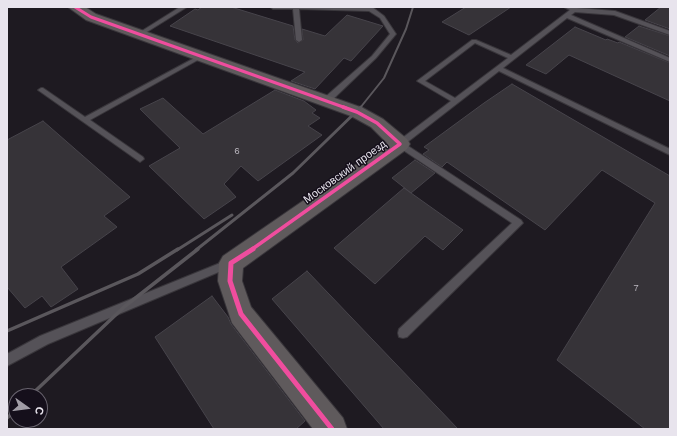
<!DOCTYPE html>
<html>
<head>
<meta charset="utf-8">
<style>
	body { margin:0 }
	#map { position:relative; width:677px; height:436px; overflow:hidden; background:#1e1a21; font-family:"Work Sans",sans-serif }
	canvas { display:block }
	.frame { position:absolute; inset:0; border:8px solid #e8e4ed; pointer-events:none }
	.north { position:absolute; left:8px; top:388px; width:40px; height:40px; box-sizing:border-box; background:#150f1b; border:1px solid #69646f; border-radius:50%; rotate:104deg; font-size:11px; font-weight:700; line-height:16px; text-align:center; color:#e8e4ed }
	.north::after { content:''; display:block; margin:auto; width:14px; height:18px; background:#a19da6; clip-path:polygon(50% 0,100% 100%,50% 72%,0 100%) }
</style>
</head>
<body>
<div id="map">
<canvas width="677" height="436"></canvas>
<div class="frame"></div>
<div class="north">С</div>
</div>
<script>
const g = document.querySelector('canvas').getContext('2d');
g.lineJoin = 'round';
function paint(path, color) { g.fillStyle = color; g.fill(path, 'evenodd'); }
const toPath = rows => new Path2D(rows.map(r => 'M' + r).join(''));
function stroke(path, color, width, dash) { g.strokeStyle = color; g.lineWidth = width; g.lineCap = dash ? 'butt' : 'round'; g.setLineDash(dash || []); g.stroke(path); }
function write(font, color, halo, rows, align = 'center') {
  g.font = font + ' "Work Sans",sans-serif'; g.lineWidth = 3; g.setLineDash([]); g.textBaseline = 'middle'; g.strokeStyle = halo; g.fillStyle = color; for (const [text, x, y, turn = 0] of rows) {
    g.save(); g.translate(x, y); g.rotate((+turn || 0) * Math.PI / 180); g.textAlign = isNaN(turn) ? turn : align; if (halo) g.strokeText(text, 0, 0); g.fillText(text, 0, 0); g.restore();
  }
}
const building = toPath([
	[202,7,231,7,293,26,295,40,298,43,303,40,302,29,325,36,347,15,383,26,351,61,344,58,315,89,291,81,305,72,170,26,195,9,198,10,202,7],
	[466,7,511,7,469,35,442,22,466,7],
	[661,7,670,7,670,29,645,20,661,7],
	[639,26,670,36,670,56,625,37,639,26],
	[575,27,606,40,607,39,618,43,619,42,670,63,670,101,569,55,546,74,526,65,575,27],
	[512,84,670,176,670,429,645,429,557,360,655,203,602,170,545,230,447,162,442,167,423,154,429,150,424,147,484,103,512,84],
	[275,90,304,101,316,110,312,113,320,118,308,126,322,135,258,181,241,166,224,184,236,197,204,219,149,166,180,148,140,109,163,98,203,134,275,90],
	[43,121,130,197,104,216,117,227,61,267,78,289,51,307,42,296,25,308,7,287,7,140,43,121],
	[415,160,435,173,411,193,392,178,415,160],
	[404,188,463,230,443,250,425,236,375,284,334,248,404,188],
	[307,271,458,429,384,429,272,299,307,271],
	[212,296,228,317,231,324,305,421,296,429,214,429,155,337,212,296]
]);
paint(building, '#363338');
stroke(building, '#47444b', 1);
const lane = toPath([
	[180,7,187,7,142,35,137,34,180,7],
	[270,7,372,7,384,16,396,34,376,58,329,103,323,103,323,99,372,56,390,34,380,18,369,11,299,9,302,40,299,42,296,40,293,9,273,9,270,7],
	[564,7,615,11,670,31,670,35,614,15,575,12,571,15,670,58,670,62,567,18,503,68,670,149,670,155,499,71,405,144,521,220,523,223,407,337,403,338,399,337,398,333,399,329,512,223,397,146,396,144,397,142,451,101,417,81,472,40,476,40,511,55,570,10,564,7],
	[475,43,508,58,455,98,425,81,475,43],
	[200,55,205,56,90,120,143,157,144,159,140,162,38,90,41,88,43,88,85,117,200,55],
	[230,259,233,260,235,263,233,266,48,344,7,366,7,354,40,336,230,259]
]);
const secondary = toPath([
	[68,7,85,7,96,14,363,108,383,119,407,139,410,144,407,149,243,268,242,281,251,307,343,418,347,429,313,429,232,323,218,281,219,263,223,256,387,143,371,127,351,116,86,20,68,7]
]);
stroke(lane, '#39363b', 2);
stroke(secondary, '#39363b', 2);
paint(lane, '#555258');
paint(secondary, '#5f5a5c');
stroke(toPath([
	[360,108,384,78,406,29,413,7]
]), '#5a575c', 2);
stroke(toPath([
	[177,250,232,215],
	[196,250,293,173,361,107]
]), '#5a575c', 3);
stroke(toPath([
	[7,331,138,274,178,249],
	[30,396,124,307,198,249],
	[7,418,16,410]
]), '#5a575c', 3.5);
stroke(toPath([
	[75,7,91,17,346,108]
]), '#ef4d9e', 3);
stroke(toPath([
	[251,250,400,144,377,123,357,112,343,107]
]), '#ef4d9e', 3.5);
stroke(toPath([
	[253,249,231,263,230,281,241,314,332,429]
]), '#ef4d9e', 5);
write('9px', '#bcb8c0', null, [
	["6",237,151],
	["7",636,288]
]);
write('11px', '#e8e4ed', '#150f1b', [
	["Московский проезд",345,172,-36]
]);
</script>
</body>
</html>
